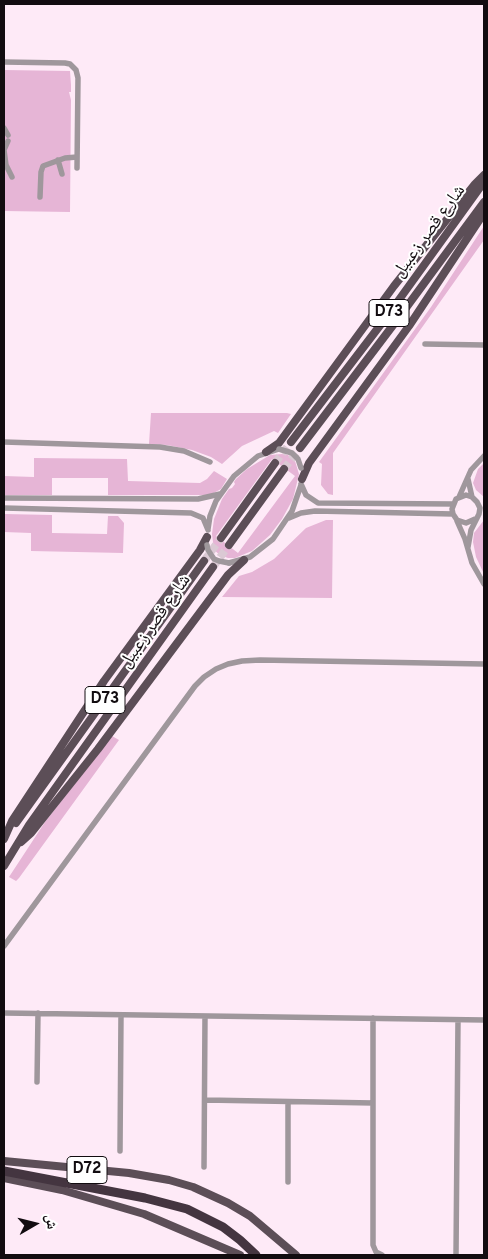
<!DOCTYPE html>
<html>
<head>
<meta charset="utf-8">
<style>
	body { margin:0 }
	#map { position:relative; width:488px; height:1259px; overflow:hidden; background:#feeaf7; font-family:Overpass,"Noto Naskh Arabic",sans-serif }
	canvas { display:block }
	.frame { position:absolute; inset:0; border:5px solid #120c10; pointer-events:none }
	.north { position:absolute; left:10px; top:1199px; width:50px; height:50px; -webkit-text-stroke:4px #fff; paint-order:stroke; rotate:82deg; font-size:14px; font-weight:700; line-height:20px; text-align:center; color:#120c10 }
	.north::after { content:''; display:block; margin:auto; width:18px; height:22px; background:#120c10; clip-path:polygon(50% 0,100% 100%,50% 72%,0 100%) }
</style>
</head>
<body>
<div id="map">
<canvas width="488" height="1259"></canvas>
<div class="frame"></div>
<div class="north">ش</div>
</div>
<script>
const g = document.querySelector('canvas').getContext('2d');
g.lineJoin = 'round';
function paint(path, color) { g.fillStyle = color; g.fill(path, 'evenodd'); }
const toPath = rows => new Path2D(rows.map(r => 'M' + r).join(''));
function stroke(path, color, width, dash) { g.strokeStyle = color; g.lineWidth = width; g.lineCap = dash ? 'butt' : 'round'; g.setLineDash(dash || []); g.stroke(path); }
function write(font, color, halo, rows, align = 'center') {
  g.font = font + ' Overpass,"Noto Naskh Arabic",sans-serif'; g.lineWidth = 4; g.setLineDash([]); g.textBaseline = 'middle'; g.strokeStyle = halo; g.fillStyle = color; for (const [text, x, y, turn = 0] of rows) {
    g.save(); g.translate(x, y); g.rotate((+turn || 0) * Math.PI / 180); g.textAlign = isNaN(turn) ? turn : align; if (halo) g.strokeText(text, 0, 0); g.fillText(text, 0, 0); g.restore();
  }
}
paint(toPath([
	[4,70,70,71,71,85,71,92,69,92,71,100,70,212,4,211],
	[484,226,484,240,333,453,333,495,328,494,321,485,322,464,319,462,431,307],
	[151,413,287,413,291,414,278,433,274,431,242,446,222,464,211,457,192,450,167,445,149,444],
	[282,454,288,455,295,461,299,474,293,499,282,519,270,535,252,551,235,558,228,558,220,555,214,550,212,534,214,519,222,499,229,489,232,488,235,484,234,482,236,479,247,469,270,455],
	[272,459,295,476,238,553,216,536],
	[34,458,127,459,128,481,200,483,207,479,214,471,227,479,221,489,210,495,108,495,108,478,52,478,52,495,4,495,4,476,34,477],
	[484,463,484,497,476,490,473,483,478,469],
	[4,514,52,515,52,533,107,534,108,516,118,516,124,523,123,553,31,551,31,533,4,532],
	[326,520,333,520,332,598,222,597,239,576,252,572,274,559,306,528],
	[484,520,484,574,476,557,473,542,474,533],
	[112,736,119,740,19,878,16,881,9,877,45,822]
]), '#e6b5d6');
stroke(toPath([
	[275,463,291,442],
	[284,469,300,448],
	[204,561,221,538],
	[213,567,229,545]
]), '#dbc9d4', 8, [8, 4]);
stroke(toPath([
	[4,62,65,63,70,64,76,70,78,78,77,168],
	[4,128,8,135],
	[4,150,6,165,12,177],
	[4,150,8,141],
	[58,160,62,174],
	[40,197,41,172,43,166,65,158,77,157],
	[425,344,484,345],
	[4,442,160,447,184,451,210,462],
	[468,479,472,497],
	[301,484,306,495,318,503,453,504],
	[459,497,471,470,484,456],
	[4,498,198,499,220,494],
	[4,508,191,513,203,518,208,530],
	[289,518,301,513,315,511,453,514],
	[457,521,465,539,472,563,484,584],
	[208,529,210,516,216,501,234,476,258,456,279,449],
	[468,547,471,530,479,514,480,508,477,502,472,497,466,495,456,499,452,509,453,514,457,520,466,523,475,519],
	[229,563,250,557,273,539,292,511,301,485],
	[4,946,195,686,204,677,216,669,228,664,242,661,260,660,484,664],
	[4,1013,484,1020],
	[373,1018,373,1245,376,1252,382,1255],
	[37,1082,38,1013],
	[205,1100,373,1103],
	[120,1151,121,1015],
	[204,1167,205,1016],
	[288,1182,288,1102],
	[456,1255,458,1020]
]), '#9f979c', 5.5);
stroke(toPath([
	[291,442,388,315,484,182],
	[300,448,397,320,484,202],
	[266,452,279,443,394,286,475,184,484,175],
	[302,479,309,463,409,326,484,213],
	[221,538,275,463],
	[229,545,284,469],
	[16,823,204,561],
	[4,839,12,821,104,681,200,550,207,537],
	[21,842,31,833,98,749,228,575,244,560],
	[4,866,29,825,213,567],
	[4,1161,129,1173,169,1180,193,1187,228,1203,250,1216,296,1255],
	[4,1178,62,1190,144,1214,240,1255]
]), '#5c4e57', 8);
stroke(toPath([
	[4,1171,145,1198,187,1209,223,1227,240,1240,256,1255]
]), '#443540', 9);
stroke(toPath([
	[279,449,292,453,298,459,301,468],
	[207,545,208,550,214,559,219,561,229,563]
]), '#9f979c', 5.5);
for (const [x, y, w] of [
	[389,313,40],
	[105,700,40],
	[87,1170,40]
]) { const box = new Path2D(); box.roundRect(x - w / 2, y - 13.5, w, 27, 4); g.fillStyle = '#fff'; g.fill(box); stroke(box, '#120c10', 1); }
write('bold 16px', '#120c10', null, [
	["D73",389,313],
	["D73",105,700],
	["D72",87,1170]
]);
write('18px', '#120c10', '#fff', [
	["شارع قصر زعبيل",430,232,-54],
	["شارع قصر زعبيل",156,622,-55]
]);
</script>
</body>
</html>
